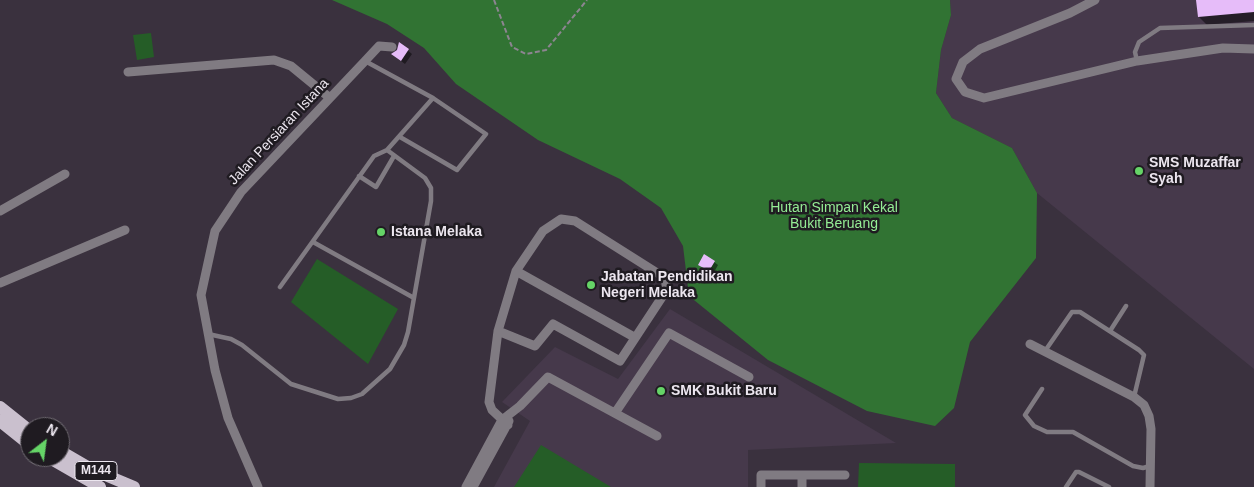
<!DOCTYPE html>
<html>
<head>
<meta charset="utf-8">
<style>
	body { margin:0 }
	#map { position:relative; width:1254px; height:487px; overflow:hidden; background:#3a313e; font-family:Arial,sans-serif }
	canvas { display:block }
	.north { position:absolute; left:20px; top:417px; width:50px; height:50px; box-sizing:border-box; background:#1f1b21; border:1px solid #716c73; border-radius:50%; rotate:30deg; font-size:14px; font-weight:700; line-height:20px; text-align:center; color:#ece6ef }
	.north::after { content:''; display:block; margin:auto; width:18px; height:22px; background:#65d467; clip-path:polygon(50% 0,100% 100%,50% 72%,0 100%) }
</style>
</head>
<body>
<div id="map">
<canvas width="1254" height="487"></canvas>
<div class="north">N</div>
</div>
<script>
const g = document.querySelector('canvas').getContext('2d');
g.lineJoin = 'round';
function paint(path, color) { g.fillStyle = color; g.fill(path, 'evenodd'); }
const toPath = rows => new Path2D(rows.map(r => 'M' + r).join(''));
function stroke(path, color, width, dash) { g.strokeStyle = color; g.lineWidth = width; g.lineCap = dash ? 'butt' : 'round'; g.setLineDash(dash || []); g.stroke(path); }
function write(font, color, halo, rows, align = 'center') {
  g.font = font + ' Arial,sans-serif'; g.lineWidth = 5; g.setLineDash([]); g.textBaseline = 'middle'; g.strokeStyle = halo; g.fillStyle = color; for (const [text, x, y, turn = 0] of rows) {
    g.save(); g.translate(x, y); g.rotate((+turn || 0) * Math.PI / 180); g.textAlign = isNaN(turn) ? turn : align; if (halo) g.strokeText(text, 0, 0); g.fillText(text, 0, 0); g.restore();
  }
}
paint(toPath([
	[950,0,1254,0,1254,369,1037,193,1012,148,952,118,936,93,941,50,951,15],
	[670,309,896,443,748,450,748,487,494,487,530,421,502,402,555,347,618,379]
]), '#46394b');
paint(toPath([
	[151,33,154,57,137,60,133,35],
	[317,259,398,309,368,364,291,302],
	[541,445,611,487,514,487],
	[859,463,955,464,955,487,858,487]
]), '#255d27');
paint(toPath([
	[332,0,950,0,951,15,941,50,936,93,952,118,1012,148,1037,193,1036,258,970,342,954,408,935,426,867,411,768,360,689,296,683,246,661,208,620,179,538,140,456,84,424,48,387,24]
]), '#317333');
paint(toPath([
	[1197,0,1254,0,1254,21,1207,25,1199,17],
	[400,44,412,54,405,64,393,55,398,51],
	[714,262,718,265,713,274,699,265]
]), '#0007');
paint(toPath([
	[1196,0,1254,0,1254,12,1198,17],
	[399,42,409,49,401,61,391,54,397,50],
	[704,254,715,261,709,271,698,265]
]), '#e6bcf9');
stroke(toPath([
	[494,0,512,47,526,54,546,50,587,0]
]), '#8d8591', 2, [5, 2.5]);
stroke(toPath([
	[365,61,433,98,486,134,457,170,400,137],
	[1137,61,1135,52,1139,42,1160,28,1254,25],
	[359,176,376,187,394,156],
	[313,242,414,298],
	[280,287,374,156,387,150,433,98],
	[1110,331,1126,306],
	[208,334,231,339,242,345,291,384,338,399,351,398,362,394,390,369,404,345,408,332,431,201,431,188,425,178,387,150],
	[1045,351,1072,312,1080,312,1139,350,1144,355,1134,397],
	[1042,389,1025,415,1034,426,1047,432,1073,432,1133,466,1143,468,1150,466],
	[1066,487,1076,472,1079,472,1109,487]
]), '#807b82', 4.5);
stroke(toPath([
	[1095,0,1070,13,980,49,963,62,956,79,965,92,984,98,1137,61,1223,48,1254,49],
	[128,72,274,60,291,66,330,98],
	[0,211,65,174],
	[516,271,634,337],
	[0,283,125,230],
	[498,331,535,346,553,324,620,361,666,291,666,283,662,276,575,221,561,219,543,231,516,271,498,331,489,402,492,410,508,425],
	[1030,344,1134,397,1144,405,1149,416,1151,429,1150,487],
	[615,413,669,333,749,377],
	[802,475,802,487],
	[258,487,228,418,215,370,201,295,215,231,241,192,365,61,379,46,392,47],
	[466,487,502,420,520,406,548,377,657,436],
	[473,487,509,421],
	[761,487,761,475,845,475]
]), '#807b82', 9);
stroke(toPath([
	[0,407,30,431],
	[0,421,30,445],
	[60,451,91,469,134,487],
	[48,457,100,487]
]), '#cac0ce', 12);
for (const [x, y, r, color] of [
	[1139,171,5,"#65d467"],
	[381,232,5,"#65d467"],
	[591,285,5,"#65d467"],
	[661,391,5,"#65d467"]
]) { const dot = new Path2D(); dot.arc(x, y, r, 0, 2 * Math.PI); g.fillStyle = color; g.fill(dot); stroke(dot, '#1f1b21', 2); }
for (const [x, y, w] of [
	[96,471,42]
]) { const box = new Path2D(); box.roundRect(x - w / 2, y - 9.5, w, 19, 4); g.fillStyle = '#1f1b21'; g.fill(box); stroke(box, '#ece6ef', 1); }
write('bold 12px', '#ece6ef', null, [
	["M144",96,471]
]);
write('14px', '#ece6ef', '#1f1b21', [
	["Jalan Persiaran Istana",279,132,-47]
]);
write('bold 14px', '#ece6ef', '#1f1b21', [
	["SMS Muzaffar",1149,163],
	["Syah",1149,179],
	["Istana Melaka",391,232],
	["Jabatan Pendidikan",601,277],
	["Negeri Melaka",601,293],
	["SMK Bukit Baru",671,391]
], 'left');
write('14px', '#95ed95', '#1f1b21', [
	["Hutan Simpan Kekal",834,208],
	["Bukit Beruang",834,224]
]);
</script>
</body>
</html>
